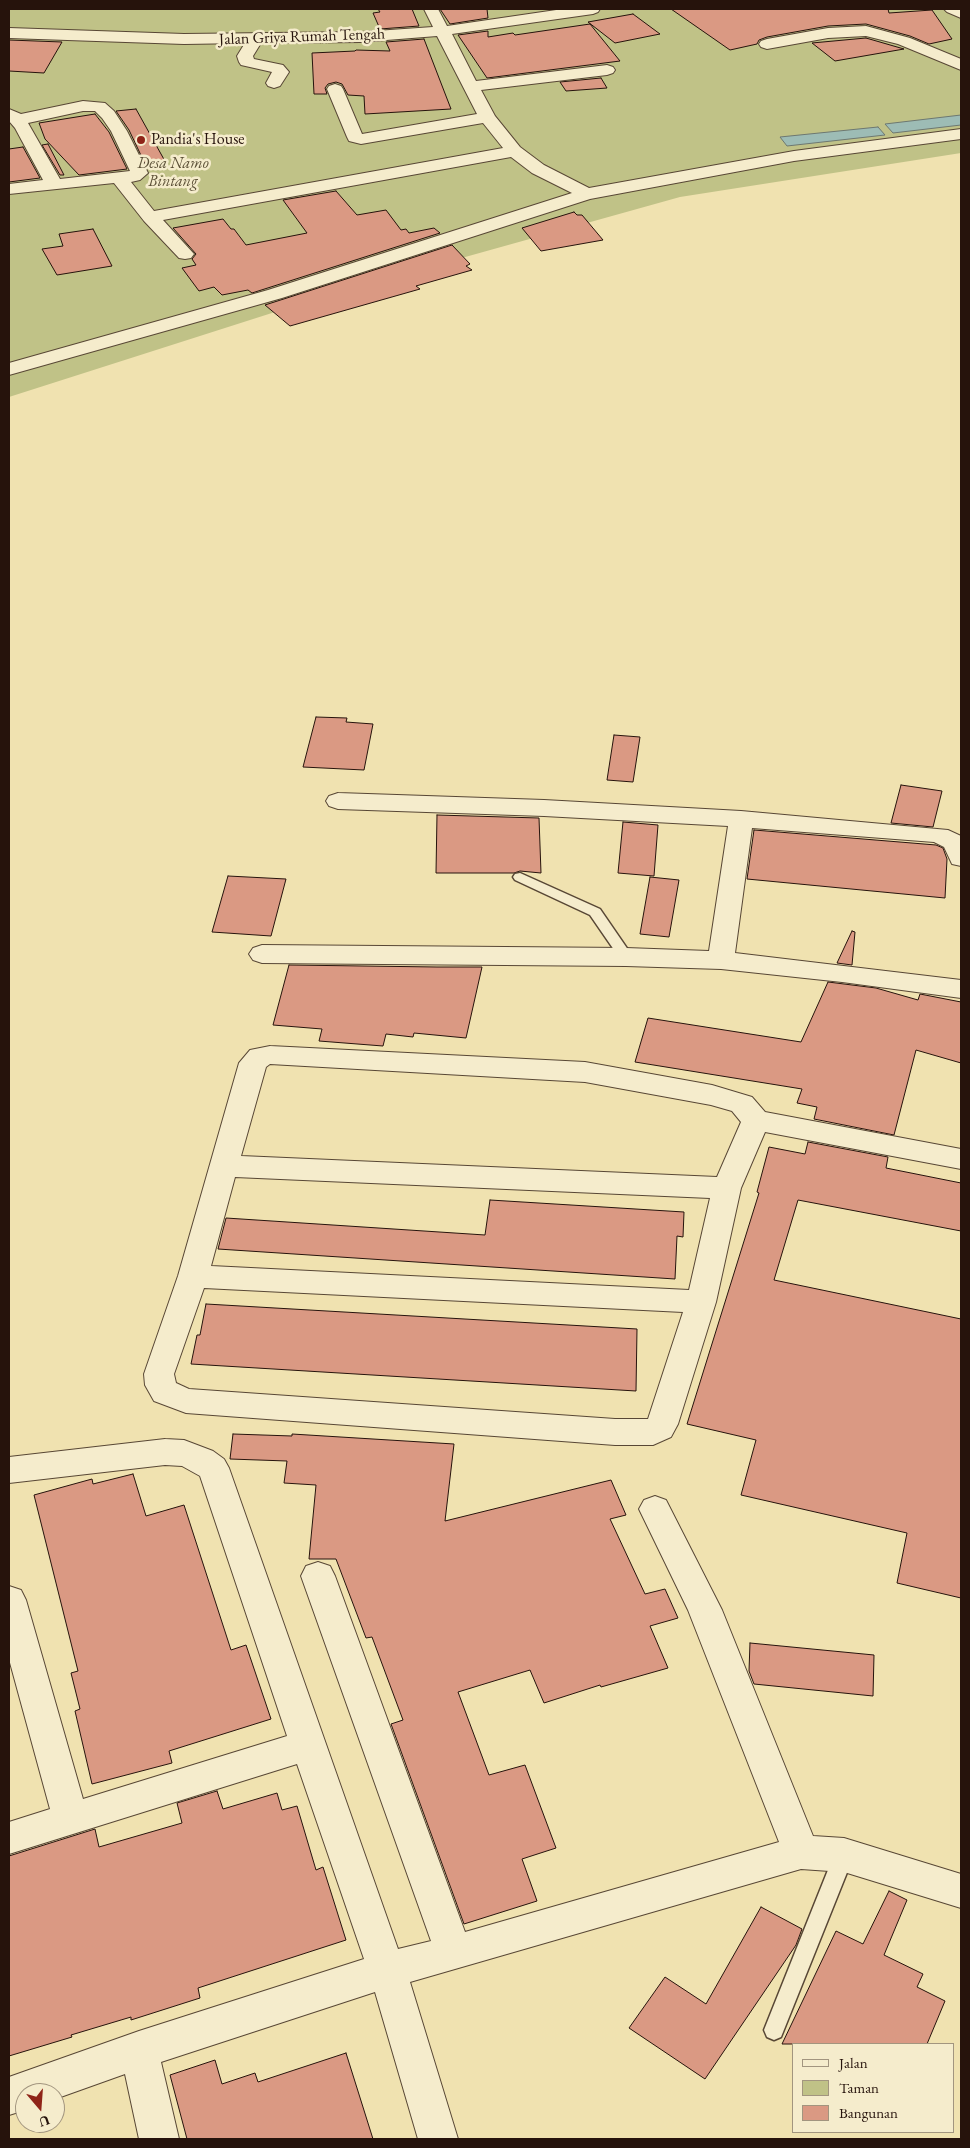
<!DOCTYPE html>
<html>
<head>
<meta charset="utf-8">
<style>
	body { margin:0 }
	#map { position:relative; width:970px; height:2148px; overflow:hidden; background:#f0e2b0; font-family:"EB Garamond",serif }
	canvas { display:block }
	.frame { position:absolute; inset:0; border:10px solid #26130c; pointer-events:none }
	.legend { position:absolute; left:792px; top:2043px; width:162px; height:90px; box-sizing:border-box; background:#f5eccc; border:1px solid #a2957f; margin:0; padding:6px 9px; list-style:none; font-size:15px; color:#26130c }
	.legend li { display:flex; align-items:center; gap:10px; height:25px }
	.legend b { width:25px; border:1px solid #a2957f }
	.north { position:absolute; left:15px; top:2083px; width:50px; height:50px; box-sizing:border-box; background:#f5eccc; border:1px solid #a2957f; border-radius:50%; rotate:162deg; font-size:14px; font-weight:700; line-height:20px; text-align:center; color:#26130c }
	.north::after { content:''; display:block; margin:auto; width:18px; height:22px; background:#8f2418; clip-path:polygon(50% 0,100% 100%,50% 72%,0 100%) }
</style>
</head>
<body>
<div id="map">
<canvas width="970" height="2148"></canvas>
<div class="frame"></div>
<ul class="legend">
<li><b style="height:6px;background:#f5eccc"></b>Jalan</li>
<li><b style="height:14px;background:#c0c287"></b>Taman</li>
<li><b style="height:14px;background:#da9983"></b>Bangunan</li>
</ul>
<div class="north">U</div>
</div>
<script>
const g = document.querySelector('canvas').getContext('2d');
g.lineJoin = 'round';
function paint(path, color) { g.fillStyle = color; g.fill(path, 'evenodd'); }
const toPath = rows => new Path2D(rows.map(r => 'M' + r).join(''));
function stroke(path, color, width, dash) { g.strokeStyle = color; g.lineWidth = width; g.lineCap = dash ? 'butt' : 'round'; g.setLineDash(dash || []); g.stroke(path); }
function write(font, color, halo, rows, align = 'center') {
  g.font = font + ' "EB Garamond",serif'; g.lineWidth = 5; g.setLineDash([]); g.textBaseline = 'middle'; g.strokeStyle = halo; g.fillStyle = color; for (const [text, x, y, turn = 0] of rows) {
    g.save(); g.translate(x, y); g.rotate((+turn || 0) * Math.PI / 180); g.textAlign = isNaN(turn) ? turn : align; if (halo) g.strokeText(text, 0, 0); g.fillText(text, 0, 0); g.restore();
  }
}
paint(toPath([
	[9,9,961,9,961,153,680,197,322,297,9,397]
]), '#c0c287');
const water = toPath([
	[961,115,961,125,893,133,885,124,961,115],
	[878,127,885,135,787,146,780,137,878,127]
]);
paint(water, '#9dbcb5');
stroke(water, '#6d7871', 1);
const building = toPath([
	[378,9,412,9,419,26,380,29,373,13,380,12,378,9],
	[440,9,487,9,488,18,450,24,440,9],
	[671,9,888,9,889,13,932,10,952,39,929,44,910,36,866,24,828,26,767,37,759,40,757,44,730,50,671,9],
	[633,14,660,34,615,43,588,22,633,14],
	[590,24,620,61,487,78,458,35,488,31,488,37,513,33,515,35,590,24],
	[866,38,904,49,835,61,812,43,866,38],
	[424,39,451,109,365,114,364,96,348,95,342,84,336,82,328,84,325,88,327,94,314,94,312,53,355,51,356,50,390,51,386,42,424,39],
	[9,40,62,42,44,73,9,71,9,40],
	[601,78,607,88,566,91,560,82,601,78],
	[136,109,166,163,158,164,159,167,147,168,129,130,116,111,136,109],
	[95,114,109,132,127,169,79,175,45,139,39,123,95,114],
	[48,144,64,175,60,175,42,145,48,144],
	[23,147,40,178,9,182,9,149,23,147],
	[336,191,357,215,386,210,401,230,406,229,409,233,434,228,440,233,252,293,248,290,222,295,214,287,199,291,182,268,196,265,192,259,196,254,173,228,223,219,231,229,234,229,246,245,307,233,283,200,336,191],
	[574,212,577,215,582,215,603,240,541,251,522,228,574,212],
	[93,229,112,266,57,275,42,249,63,246,59,234,93,229],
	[452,245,470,264,466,266,472,270,416,286,420,289,290,326,265,305,452,245],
	[316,717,347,718,346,722,373,724,364,770,303,767,316,717],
	[614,735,640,737,633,782,607,780,614,735],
	[901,785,942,791,933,827,891,823,901,785],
	[437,815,539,818,541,873,520,871,514,873,436,873,437,815],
	[623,822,658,825,654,876,618,873,623,822],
	[754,830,936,845,943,848,947,859,945,898,747,879,754,830],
	[228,876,286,879,271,936,212,932,228,876],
	[650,877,679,880,669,937,640,934,650,877],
	[852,931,855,932,852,965,837,963,852,931],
	[289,965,437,967,482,967,466,1038,414,1033,413,1037,386,1034,383,1046,319,1041,322,1029,273,1025,289,965],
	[828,982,876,988,918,1000,920,994,961,1002,961,1063,916,1050,894,1135,814,1119,817,1107,797,1103,802,1089,635,1062,648,1018,801,1042,828,982],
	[808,1142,888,1157,886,1168,961,1183,961,1231,798,1200,774,1280,961,1319,961,1598,897,1583,907,1533,741,1495,756,1440,687,1424,759,1193,757,1192,769,1147,805,1154,808,1142],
	[490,1200,684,1212,683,1237,677,1236,675,1279,218,1249,226,1218,485,1235,490,1200],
	[206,1304,637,1329,636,1391,191,1364,197,1335,200,1335,206,1304],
	[233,1434,292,1436,292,1434,454,1444,445,1521,611,1480,626,1515,610,1519,645,1594,665,1589,678,1618,650,1626,668,1668,601,1687,600,1685,544,1703,530,1670,458,1692,489,1775,525,1765,556,1848,522,1859,537,1901,464,1924,391,1724,403,1720,372,1637,366,1638,336,1559,309,1559,316,1485,284,1483,287,1461,230,1459,233,1434],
	[133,1474,146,1516,184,1505,231,1650,246,1645,271,1719,169,1751,172,1763,92,1784,75,1711,80,1709,71,1673,78,1671,34,1495,92,1479,93,1484,133,1474],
	[750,1643,874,1655,873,1696,754,1684,749,1671,750,1643],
	[217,1791,223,1809,277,1793,282,1810,297,1806,316,1870,323,1867,346,1940,198,1988,200,1998,131,2020,131,2017,71,2035,72,2037,9,2056,9,1856,95,1829,99,1847,182,1823,177,1803,217,1791],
	[889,1891,907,1900,884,1955,923,1974,917,1987,945,2001,927,2044,782,2044,836,1931,863,1944,889,1891],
	[761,1907,802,1929,796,1945,705,2079,629,2028,665,1977,706,2004,761,1907],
	[346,2053,373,2139,187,2139,170,2075,215,2060,222,2084,255,2073,258,2082,346,2053]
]);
paint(building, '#da9983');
stroke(building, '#26130c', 1);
const lane = toPath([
	[520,873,600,909,633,957,631,960,621,960,590,915,515,880,513,877,515,874,520,873],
	[844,1846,851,1849,854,1855,781,2037,774,2040,767,2037,764,2030,834,1855,837,1849,844,1846]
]);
const street = toPath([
	[424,9,438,9,447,26,563,9,600,9,598,12,593,14,452,34,476,81,607,65,613,67,615,70,613,73,607,75,481,90,495,116,520,147,544,165,589,188,794,151,961,129,961,139,794,161,590,199,282,298,9,375,9,363,268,290,572,193,532,173,511,157,163,220,194,254,191,258,185,259,179,258,144,221,114,183,9,194,9,184,43,180,15,128,9,121,9,109,21,114,83,101,105,103,114,111,127,131,148,173,140,180,131,182,154,211,503,148,483,123,361,144,349,141,347,137,327,89,329,86,335,84,341,86,343,89,362,134,477,114,437,36,361,42,261,43,253,56,254,59,283,65,289,72,280,86,274,88,268,86,266,83,272,72,241,65,239,62,237,56,245,43,184,44,9,38,9,28,184,34,361,32,433,27,424,9],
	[83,111,95,111,102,118,111,131,130,171,60,179,28,123,83,111],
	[944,9,961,9,961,18,947,12,944,9],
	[866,26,910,38,961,59,961,70,898,44,866,36,828,38,767,49,761,47,759,44,761,41,767,39,828,28,866,26],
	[338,793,544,800,741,811,948,830,961,836,961,866,952,864,944,847,934,842,752,828,735,953,961,980,961,998,842,982,721,969,626,966,262,963,253,960,249,954,253,948,262,945,626,948,709,951,728,826,544,816,338,809,329,806,326,801,329,796,338,793],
	[270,1046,585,1062,712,1085,752,1097,765,1112,961,1149,961,1169,765,1132,741,1188,716,1302,678,1424,671,1437,653,1445,615,1445,186,1413,154,1401,145,1385,144,1374,178,1276,239,1063,250,1050,270,1046],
	[270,1064,585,1082,711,1105,732,1111,741,1122,717,1177,241,1156,266,1067,270,1064],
	[235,1177,710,1198,689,1290,211,1266,235,1177],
	[204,1288,683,1312,648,1419,615,1419,189,1389,176,1383,174,1374,204,1288],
	[165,1439,184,1440,213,1451,224,1459,229,1468,398,1949,431,1941,301,1576,306,1566,318,1562,330,1566,335,1576,465,1932,779,1842,688,1610,639,1509,644,1500,655,1496,666,1500,722,1610,813,1836,844,1838,961,1874,961,1908,844,1872,801,1869,410,1982,458,2139,418,2139,375,1992,161,2062,179,2139,139,2139,125,2074,55,2099,55,2093,25,2093,25,2110,9,2115,9,2077,139,2031,364,1959,297,1764,9,1854,9,1822,50,1809,9,1659,9,1586,21,1590,26,1600,83,1799,287,1736,200,1476,182,1466,165,1465,9,1483,9,1457,165,1439]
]);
stroke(lane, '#584735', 3);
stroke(street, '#584735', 2);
paint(lane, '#f5eccc');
paint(street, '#f5eccc');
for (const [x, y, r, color] of [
	[141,140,5,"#8f2418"]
]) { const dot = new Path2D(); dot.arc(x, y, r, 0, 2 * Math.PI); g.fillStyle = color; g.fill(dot); stroke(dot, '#f5eccc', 2); }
write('16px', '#26130c', '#f5eccc', [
	["Jalan Griya Rumah Tengah",302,37,-2]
]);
write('16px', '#26130c', '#f5eccc', [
	["Pandia's House",151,140]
], 'left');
write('italic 16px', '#5c5037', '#f5eccc', [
	["Desa Namo",173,164],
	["Bintang",173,182]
]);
</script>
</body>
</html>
